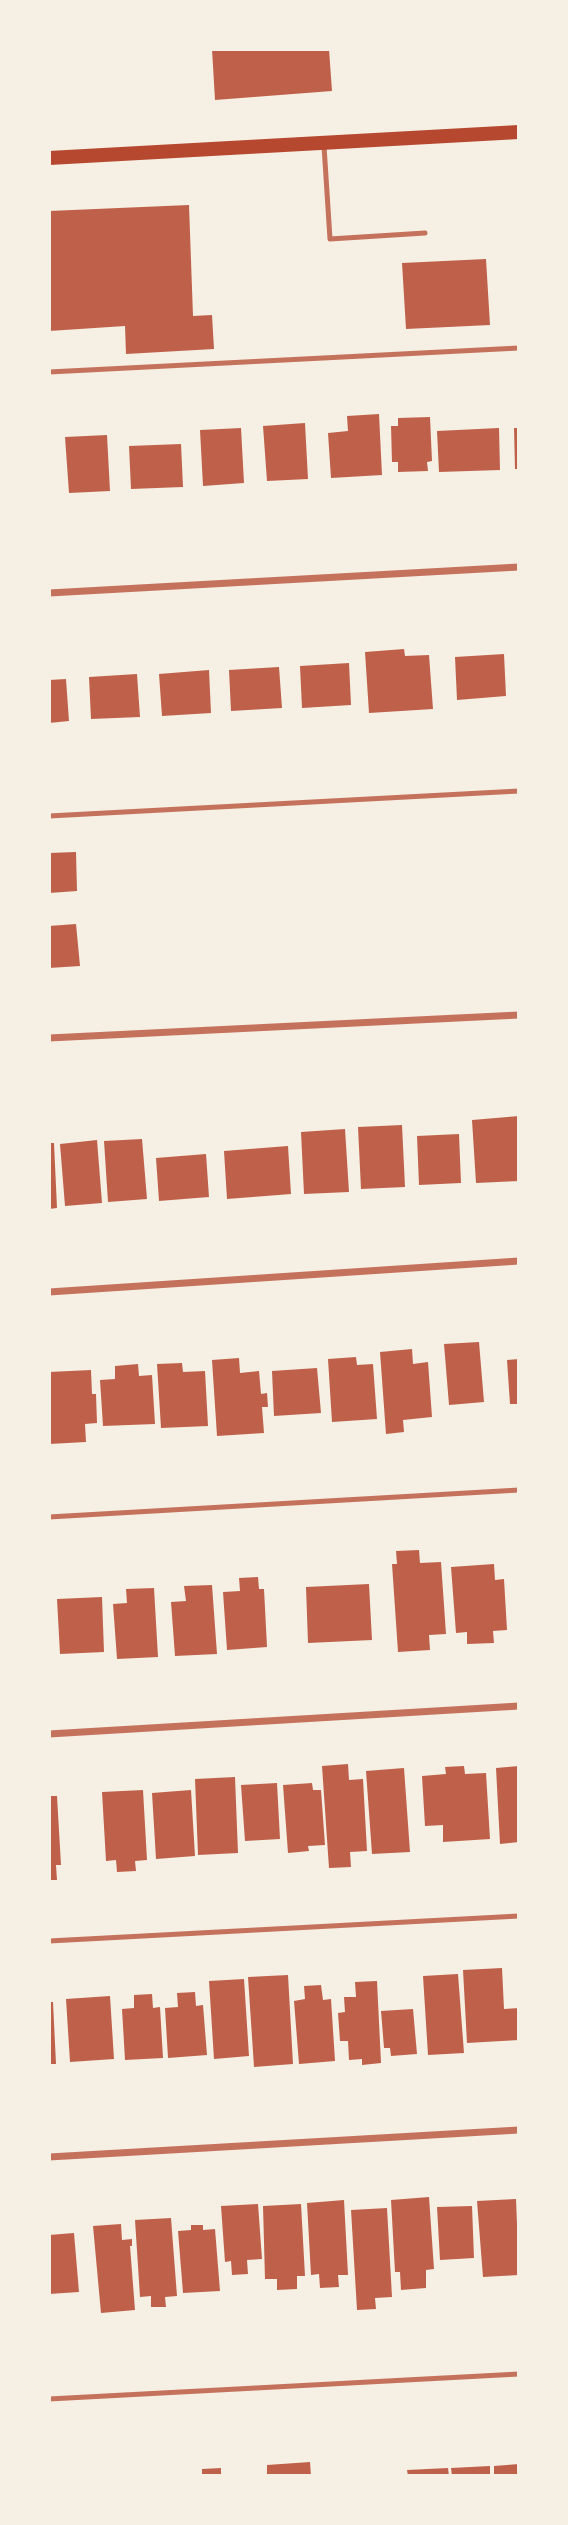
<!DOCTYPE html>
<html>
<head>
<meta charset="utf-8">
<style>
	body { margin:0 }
	#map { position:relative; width:568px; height:2525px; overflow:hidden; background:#f6efe4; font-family:Poppins,sans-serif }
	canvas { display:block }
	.frame { position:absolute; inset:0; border:51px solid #f6efe4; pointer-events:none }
</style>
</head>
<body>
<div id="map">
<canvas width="568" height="2525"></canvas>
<div class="frame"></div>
</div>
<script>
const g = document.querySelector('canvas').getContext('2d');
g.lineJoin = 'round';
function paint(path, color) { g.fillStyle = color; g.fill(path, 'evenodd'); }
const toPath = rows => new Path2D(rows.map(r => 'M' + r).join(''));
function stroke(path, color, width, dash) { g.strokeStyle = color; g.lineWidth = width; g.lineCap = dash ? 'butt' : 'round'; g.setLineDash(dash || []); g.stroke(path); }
paint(toPath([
	[212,49,329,49,332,91,215,100],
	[189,205,193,316,212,315,214,349,126,354,125,326,49,331,49,211],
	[486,259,490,325,406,329,402,263],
	[379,414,382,475,331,478,328,433,348,431,347,416],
	[430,417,432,461,427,462,428,471,398,472,398,462,392,462,391,426,398,426,398,418],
	[305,423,308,479,267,481,263,426],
	[241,428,244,483,203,486,200,430],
	[499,428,500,470,439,472,437,431],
	[514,428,519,428,519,469,515,469],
	[107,435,110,491,69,493,65,437],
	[181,444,183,487,131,489,129,446],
	[404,649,405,656,429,655,433,709,369,713,365,652],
	[504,654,506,696,457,700,455,657],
	[349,663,351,705,302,708,300,666],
	[279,667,282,708,231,711,229,670],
	[209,670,211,713,162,716,159,674],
	[137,674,140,717,91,719,89,677],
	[66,679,69,721,49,723,49,680],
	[76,852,77,891,49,893,49,853],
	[76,924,80,966,49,968,49,926],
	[519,1116,519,1181,476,1183,472,1120],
	[402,1125,405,1187,361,1189,358,1127],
	[345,1129,349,1192,304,1194,301,1132],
	[459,1134,461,1183,419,1185,417,1136],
	[142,1139,147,1199,108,1202,104,1141],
	[97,1140,102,1203,65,1206,60,1144],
	[49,1143,54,1143,57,1208,49,1209],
	[288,1146,291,1194,227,1199,224,1151],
	[206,1154,209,1197,159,1201,156,1158],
	[479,1342,484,1402,449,1405,444,1344],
	[412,1349,413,1364,428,1362,432,1417,403,1420,404,1432,386,1434,380,1352],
	[356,1357,357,1365,373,1364,377,1419,332,1422,328,1359],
	[239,1358,240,1373,259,1371,261,1394,267,1393,268,1407,262,1407,264,1433,217,1436,212,1360],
	[519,1359,519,1404,510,1404,507,1360],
	[182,1363,183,1372,205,1371,208,1426,161,1428,157,1364],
	[138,1364,139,1376,152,1375,155,1424,103,1426,100,1380,115,1379,115,1366],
	[317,1368,321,1413,274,1416,272,1371],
	[91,1370,92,1394,96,1394,97,1423,85,1424,86,1442,49,1444,49,1372],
	[419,1550,420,1563,441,1562,446,1634,429,1635,430,1650,398,1652,392,1564,397,1564,396,1551],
	[494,1564,495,1580,504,1579,507,1630,493,1631,494,1643,467,1644,467,1632,456,1633,451,1567],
	[258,1577,259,1589,264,1589,267,1647,227,1650,223,1592,240,1591,239,1578],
	[369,1584,372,1640,308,1643,306,1587],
	[212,1585,217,1654,175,1656,171,1602,186,1601,184,1586],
	[154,1588,158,1657,117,1659,113,1604,127,1603,126,1589],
	[102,1597,104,1652,60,1654,57,1599],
	[348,1764,349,1780,363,1779,367,1851,350,1852,351,1867,329,1868,322,1766],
	[464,1766,465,1774,486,1773,490,1839,443,1842,443,1825,425,1826,422,1776,446,1774,445,1767],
	[519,1766,519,1842,500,1844,496,1768],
	[404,1768,410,1852,372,1854,366,1771],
	[235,1777,238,1853,198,1855,195,1779],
	[277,1783,280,1839,245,1841,241,1785],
	[312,1783,313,1790,321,1790,325,1845,308,1846,309,1851,288,1853,283,1785],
	[143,1790,147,1860,135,1861,136,1871,117,1872,116,1860,106,1861,102,1792],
	[191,1790,195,1856,156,1859,152,1793],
	[49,1796,57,1796,61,1865,56,1865,57,1880,49,1880],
	[502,1968,504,2009,519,2008,519,2040,467,2043,463,1970],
	[458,1974,464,2053,428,2055,423,1976],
	[288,1975,293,2064,254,2067,248,1977],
	[244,1979,249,2056,214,2059,209,1981],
	[377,1981,381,2063,362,2065,362,2059,349,2060,348,2041,340,2041,338,2013,345,2012,344,1997,356,1997,355,1982],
	[321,1985,323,2000,331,1999,335,2061,299,2064,294,2001,305,1999,304,1986],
	[195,1992,196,2006,203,2005,207,2055,168,2058,165,2008,178,2007,177,1993],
	[152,1994,153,2008,160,2007,163,2058,125,2060,122,2009,134,2008,134,1995],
	[110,1996,114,2059,70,2062,66,1999],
	[49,2002,53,2002,56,2064,49,2064],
	[413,2009,417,2054,391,2056,390,2048,384,2048,381,2011],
	[429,2197,434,2269,426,2270,426,2288,401,2290,400,2272,395,2272,391,2200],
	[516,2199,519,2275,483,2277,477,2201],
	[344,2200,348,2275,338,2275,339,2287,320,2288,319,2274,311,2275,307,2203],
	[258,2204,262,2259,247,2260,248,2274,232,2275,231,2261,225,2262,221,2206],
	[301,2204,305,2276,297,2276,297,2289,277,2290,277,2279,265,2279,263,2206],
	[472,2206,474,2258,440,2260,437,2207],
	[387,2208,392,2297,375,2298,376,2309,357,2310,351,2210],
	[171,2218,177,2296,165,2297,166,2307,151,2307,151,2296,140,2297,135,2220],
	[121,2224,122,2240,132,2239,132,2246,130,2246,135,2310,101,2313,93,2226],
	[191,2225,203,2225,203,2230,215,2229,220,2291,183,2293,178,2231,191,2230],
	[74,2233,79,2292,49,2294,49,2235],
	[310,2462,311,2476,267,2476,267,2465],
	[519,2464,519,2476,494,2476,494,2466],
	[490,2466,490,2476,452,2476,451,2468],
	[221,2468,221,2476,202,2476,202,2469],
	[448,2468,449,2476,408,2476,407,2470]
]), '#bf614a');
stroke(toPath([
	[324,146,330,239,425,233],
	[49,372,519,348],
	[49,816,519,791],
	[49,1517,519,1490],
	[49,1941,519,1916],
	[49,2399,519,2374]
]), '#c5725c', 5);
stroke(toPath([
	[49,593,519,567],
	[49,1038,519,1015],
	[49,1292,519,1261],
	[49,1734,519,1706],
	[49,2157,519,2130]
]), '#c5725c', 7);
stroke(toPath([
	[49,158,519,132]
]), '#b5482f', 14);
</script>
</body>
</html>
